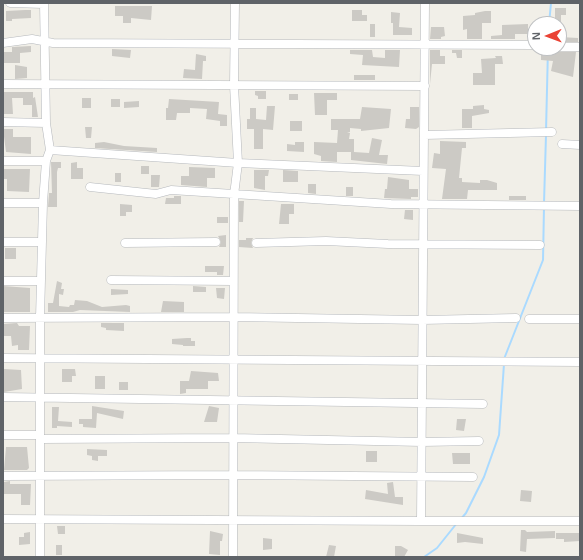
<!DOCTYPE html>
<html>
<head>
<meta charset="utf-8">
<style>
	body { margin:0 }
	#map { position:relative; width:583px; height:560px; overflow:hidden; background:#f1efe8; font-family:Helvetica,sans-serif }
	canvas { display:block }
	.frame { position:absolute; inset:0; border:4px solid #5f6368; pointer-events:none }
	.north { position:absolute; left:527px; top:16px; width:40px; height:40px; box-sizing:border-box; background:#fff; border:1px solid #bfc1c3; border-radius:50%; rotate:269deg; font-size:11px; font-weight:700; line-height:16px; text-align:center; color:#5f6368 }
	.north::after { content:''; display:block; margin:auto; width:14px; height:18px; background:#ea4335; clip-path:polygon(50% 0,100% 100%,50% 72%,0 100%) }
</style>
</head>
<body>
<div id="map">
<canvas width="583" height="560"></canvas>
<div class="frame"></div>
<div class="north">N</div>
</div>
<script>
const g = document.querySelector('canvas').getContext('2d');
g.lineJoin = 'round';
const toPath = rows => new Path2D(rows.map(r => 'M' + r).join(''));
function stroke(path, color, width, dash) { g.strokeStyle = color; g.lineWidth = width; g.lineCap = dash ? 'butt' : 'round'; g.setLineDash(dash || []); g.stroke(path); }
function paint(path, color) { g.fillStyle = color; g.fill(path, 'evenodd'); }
stroke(toPath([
	[549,24,551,3],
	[546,131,548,48],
	[544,203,546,135],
	[504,359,543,260,544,207],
	[461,519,466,513,484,477,499,435,504,364],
	[424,557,437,548,457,523]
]), '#aadaff', 2);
paint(toPath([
	[115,6,152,6,151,20,131,18,131,23,123,23,123,16,115,16],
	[555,8,566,8,566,15,561,15,561,24,555,24],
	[25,10,31,10,31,18,12,19,12,21,6,21,6,11],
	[352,10,362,10,362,15,367,15,367,21,352,21],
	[485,11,491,11,491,23,482,23,482,39,467,39,467,29,463,30,463,16,475,15,475,13],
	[391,12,400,13,399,27,412,28,412,35,393,35,393,23,391,23],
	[370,24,375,24,375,37,370,37],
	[528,24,528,34,515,34,515,39,491,39,491,36,502,35,502,25],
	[431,27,444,27,445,36,441,37,441,39,430,39],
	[560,37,578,38,578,42,561,42],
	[31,46,31,52,20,53,20,63,3,63,3,52,12,52,12,47],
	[112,49,131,50,130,58,112,56],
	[350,50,372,50,373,57,385,58,385,50,400,50,399,67,362,65,363,55,350,54],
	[430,50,440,50,440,56,445,56,445,64,432,64,430,84],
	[452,50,462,50,462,58,457,58,456,53,452,53],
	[553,52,576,52,573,77,551,71,553,61,541,60,541,54,553,54],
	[196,54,206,56,206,61,203,61,202,79,183,78,184,69,195,70],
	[495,56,502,56,503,64,495,64,495,85,473,85,473,73,482,73,481,59,496,58],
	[15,65,27,67,27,78,15,79],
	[354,75,375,75,375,80,354,80],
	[255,91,266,91,266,99,258,99,258,96,255,95],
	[3,92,33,92,33,98,35,97,38,117,32,117,32,105,23,105,23,98,12,98,13,114,3,114],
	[314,93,337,93,337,100,327,100,327,115,315,115],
	[289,94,298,94,298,100,289,100],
	[82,98,91,98,91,108,82,108],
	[111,99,120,99,120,107,111,107],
	[169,99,219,102,218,114,227,115,227,126,220,126,220,121,206,119,207,109,190,108,190,113,177,113,176,120,166,120,166,108,168,108],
	[139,101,139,107,124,108,124,102],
	[484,105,484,109,489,110,489,113,472,116,472,128,462,128,462,109,473,109,473,106],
	[267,106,275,106,273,130,263,129,263,149,254,149,254,129,247,129,247,119,250,119,250,108,256,108,256,119,266,120],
	[362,107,391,109,389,128,361,131,361,129,350,128,350,132,347,132,350,133,349,139,354,139,354,152,369,153,372,138,382,140,379,155,388,155,387,164,351,160,351,152,337,152,337,162,321,161,321,156,314,154,314,142,337,143,338,130,331,130,331,119,360,119],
	[410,107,419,107,419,127,416,129,405,128,406,119,410,119],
	[290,121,302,121,302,131,290,131],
	[85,127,92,127,91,138,86,138],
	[3,129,13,129,13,137,31,137,31,154,6,152],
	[440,141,466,142,466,148,462,148,459,178,462,178,462,182,480,183,480,180,487,180,497,183,497,190,468,190,467,199,442,199,446,169,432,168,434,153,440,154],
	[104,142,124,146,157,148,157,152,95,148,95,143],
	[295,142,304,142,304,152,287,151,287,144,295,145],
	[51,162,61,162,61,168,58,168,57,172,57,207,48,207,49,193,52,193],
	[77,162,77,168,83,168,83,179,71,179,71,163],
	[141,166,149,166,149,174,141,174],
	[189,167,215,168,215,178,207,178,207,187,181,185,181,176,189,176],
	[3,169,30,169,29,192,7,191,7,179,3,179],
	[254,170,269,170,268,176,265,176,265,190,254,188],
	[283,170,298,171,298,182,283,182],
	[115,173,121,173,121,182,115,182],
	[151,175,160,175,159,187,151,187],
	[388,177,409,180,409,189,418,189,418,197,411,197,411,199,384,198,385,189,387,189],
	[308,184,316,184,316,194,308,193],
	[346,187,353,187,353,196,346,196],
	[174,196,181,196,181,204,165,204,166,198,174,198],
	[509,196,526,196,526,200,509,200],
	[239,201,244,201,243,222,239,222],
	[120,204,132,205,132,212,126,212,126,216,120,216],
	[281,204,294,204,294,214,289,214,289,224,279,224],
	[405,210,413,210,413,220,404,219],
	[217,217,228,217,228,223,217,223],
	[226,235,226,247,219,247,221,242,218,236],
	[246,238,253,238,251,243,253,248,239,247,239,240,246,240],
	[5,248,16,248,16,259,5,259],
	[205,266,224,266,223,275,217,275,217,272,205,272],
	[57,281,62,283,61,289,64,289,63,295,59,294,59,306,69,307,70,305,74,305,75,300,87,301,102,307,126,305,130,306,130,312,80,310,73,312,48,312,48,303,53,303],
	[3,286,30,288,30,312,3,312],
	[193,286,206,287,206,292,193,292],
	[216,288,225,288,224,299,217,298],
	[111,289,128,290,128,294,111,295],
	[163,301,184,302,184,312,161,312],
	[17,323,19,326,30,326,29,350,18,350,18,345,12,346,11,336,3,336,3,324],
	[101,323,124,323,124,331,106,330,106,328,101,327],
	[187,338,191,338,191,341,195,341,195,346,183,346,183,345,172,344,172,339],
	[4,369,21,370,22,389,4,392],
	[62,369,75,369,76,376,72,376,72,382,62,382],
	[191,371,218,373,219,381,208,381,208,389,186,389,186,393,180,394,180,381,189,381],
	[95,376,105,376,105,389,95,389],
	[119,382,128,382,128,390,119,390],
	[92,406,124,411,123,419,97,413,96,428,83,427,83,424,79,424,79,419,92,419],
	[209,406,219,408,217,422,204,422],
	[52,407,59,407,58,421,72,422,72,427,57,426,57,428,52,428],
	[457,419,466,419,464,431,456,430],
	[6,447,27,447,29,468,27,470,4,470],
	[87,449,107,450,107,456,98,456,98,461,92,460,92,456,87,455],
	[366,451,377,451,377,462,366,462],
	[452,453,470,453,470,464,453,464],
	[10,481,10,484,31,484,30,505,21,505,21,494,3,494,4,482],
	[393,482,395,497,403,497,403,505,365,499,366,490,388,494,387,483],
	[521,490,532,491,531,502,520,501],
	[57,526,65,526,65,534,58,534],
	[521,530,525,530,527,532,555,531,555,538,527,539,526,552,520,551],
	[210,531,223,534,222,541,220,541,220,555,209,554],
	[30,532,30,544,19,545,19,537,24,537,24,533],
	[457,533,483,538,483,544,465,542,457,543],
	[556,533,580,533,580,541,564,542,564,539,556,539],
	[263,538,272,539,272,549,263,550],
	[56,545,62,545,62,555,56,555],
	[329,545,336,546,334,557,326,557],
	[395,546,401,546,408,550,404,557,395,557]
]), '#cccac5');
const minor = toPath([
	[10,3,44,4],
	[425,3,421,521,580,521],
	[3,43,32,39,53,43,535,45],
	[559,47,580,47],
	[3,84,425,86],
	[3,122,46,123],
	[424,135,552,132],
	[562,144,580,145],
	[50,150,238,163,423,171],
	[3,161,46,161],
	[90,187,156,194,171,190,391,204,580,206],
	[3,203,43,203],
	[3,242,42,242],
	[125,243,216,242],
	[256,243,326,241,388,244,540,245],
	[111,280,233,281],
	[3,281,41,281],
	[3,318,234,317,422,320,516,318],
	[529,319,580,319],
	[3,358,580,362],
	[3,397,483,404],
	[3,435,40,435],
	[40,439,233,438,422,442,479,441],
	[3,476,232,475,473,477],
	[3,519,421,521],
	[40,557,40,318,43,203,46,161,50,150,46,123,44,3],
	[233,557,234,195,238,163,234,85,235,3]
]);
stroke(minor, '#b5b8bc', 9);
stroke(minor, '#fff', 8);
</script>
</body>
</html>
